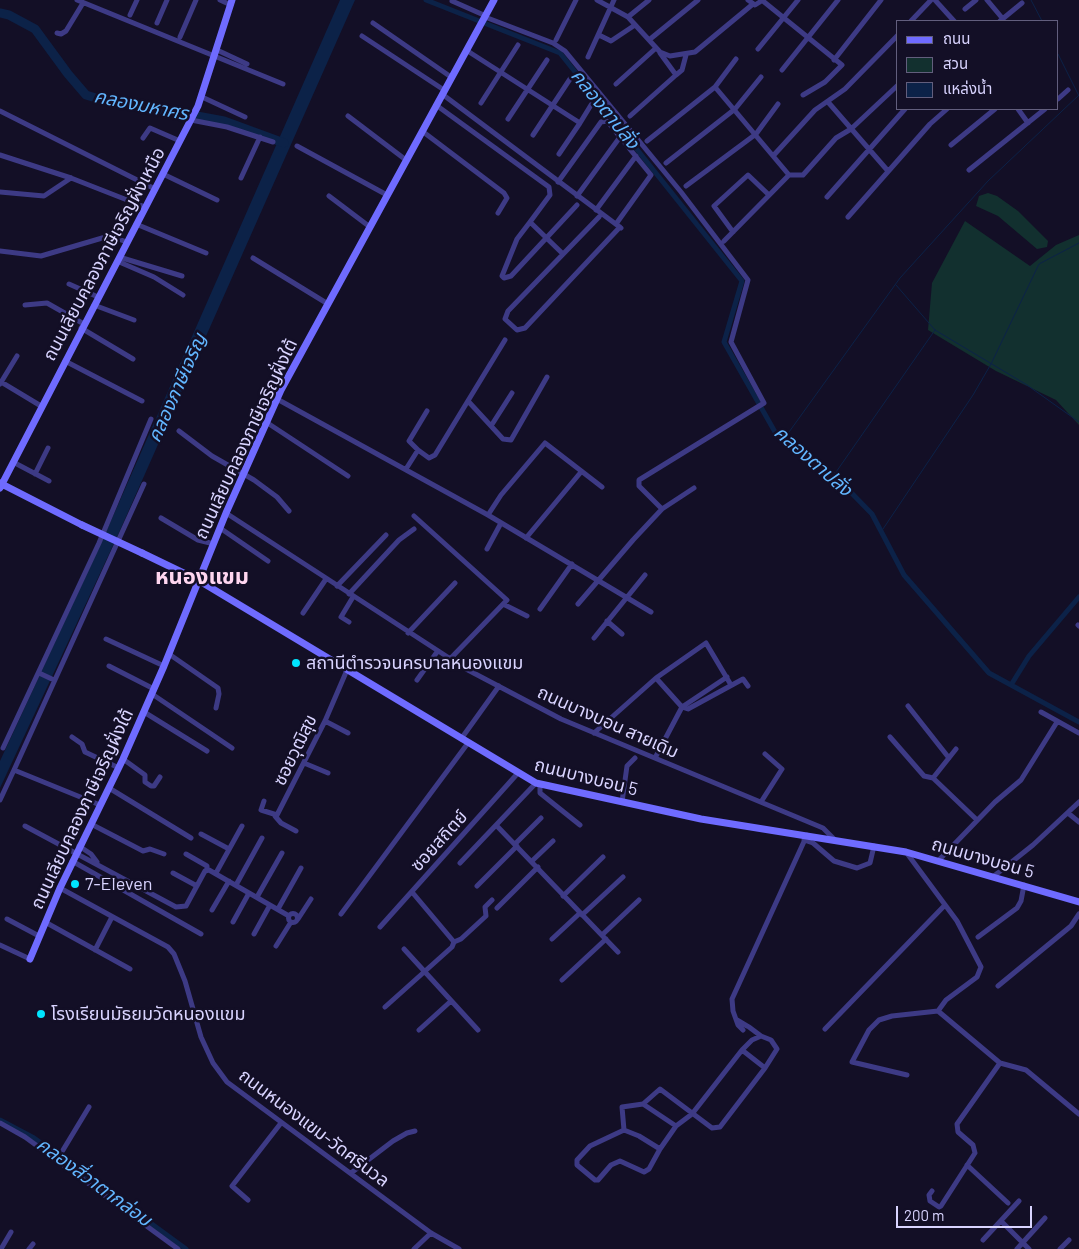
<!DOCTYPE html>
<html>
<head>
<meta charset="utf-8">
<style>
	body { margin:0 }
	#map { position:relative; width:1079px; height:1249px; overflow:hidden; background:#130f26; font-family:Barlow,"Noto Sans Thai",sans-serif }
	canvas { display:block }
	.legend { position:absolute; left:896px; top:20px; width:162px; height:90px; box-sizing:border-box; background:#130f26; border:1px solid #625e7d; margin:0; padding:6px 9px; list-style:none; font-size:15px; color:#d9d4ff }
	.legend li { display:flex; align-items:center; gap:10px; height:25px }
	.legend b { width:25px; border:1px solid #625e7d }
	.scale { position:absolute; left:896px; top:1206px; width:136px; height:22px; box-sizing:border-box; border:2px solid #d9d4ff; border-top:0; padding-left:6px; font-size:15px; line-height:18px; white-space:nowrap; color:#d9d4ff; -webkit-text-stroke:4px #130f26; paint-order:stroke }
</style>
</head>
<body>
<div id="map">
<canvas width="1079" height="1249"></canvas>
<ul class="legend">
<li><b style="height:6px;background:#6f6bff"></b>ถนน</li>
<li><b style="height:14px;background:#12302f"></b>สวน</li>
<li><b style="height:14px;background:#0c2248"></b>แหล่งน้ำ</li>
</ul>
<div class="scale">200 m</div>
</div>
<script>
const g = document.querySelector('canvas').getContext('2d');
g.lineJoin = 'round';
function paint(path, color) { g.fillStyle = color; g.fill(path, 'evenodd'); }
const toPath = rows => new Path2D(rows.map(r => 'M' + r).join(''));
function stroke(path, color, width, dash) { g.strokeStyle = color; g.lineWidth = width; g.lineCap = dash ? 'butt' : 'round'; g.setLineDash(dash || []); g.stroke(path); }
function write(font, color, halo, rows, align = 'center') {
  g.font = font + ' Barlow,"Noto Sans Thai",sans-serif'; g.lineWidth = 5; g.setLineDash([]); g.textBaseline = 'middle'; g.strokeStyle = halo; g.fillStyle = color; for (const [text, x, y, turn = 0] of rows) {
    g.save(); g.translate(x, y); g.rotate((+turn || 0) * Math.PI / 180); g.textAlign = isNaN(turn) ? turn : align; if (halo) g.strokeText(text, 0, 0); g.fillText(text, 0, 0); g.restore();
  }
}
paint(toPath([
	[988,193,997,196,1018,211,1048,241,1047,247,1037,249,998,216,976,206,979,196],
	[965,221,1030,266,1056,245,1079,235,1079,425,1056,400,996,371,928,330,932,283]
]), '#12302f');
paint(toPath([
	[340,0,355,0,117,537,0,788,0,761,106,532]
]), '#0c2248');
stroke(toPath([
	[1031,0,1042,21],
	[1058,54,1079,96],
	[896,285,935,330,1027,385,1079,422],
	[784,439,900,278,988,181,1079,95],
	[834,475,935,330],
	[881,532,973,395,991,364,1039,264,1079,243]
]), '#0c2248', 1);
stroke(toPath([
	[426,0,560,53,742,281,724,342,775,432,834,475,872,514,904,575,989,673,1079,722],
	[1011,685,1029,656,1079,597],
	[0,1120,34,1138,186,1249]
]), '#0c2248', 5);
stroke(toPath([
	[0,13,9,15,35,29,68,74,86,95,109,102,132,104,224,121,284,143]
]), '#0c2248', 9);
stroke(toPath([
	[77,0,283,84],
	[220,0,231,5],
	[597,0,628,17,660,52,670,56,695,52,753,4],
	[748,0,755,5,763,0],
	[935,0,954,21],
	[987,0,1003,19],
	[452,1,486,16],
	[763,1,842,65,825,82,803,95],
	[965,9,976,0],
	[130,15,137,0],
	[485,17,553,43,565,51,681,192,748,280,731,342,764,403,639,480,639,486,662,509],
	[628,17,649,0],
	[911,21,931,0],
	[1000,21,1022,3],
	[157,23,167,0],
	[373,23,451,77],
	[57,33,61,34,66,31,83,3],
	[599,35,611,41,635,25],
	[362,36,444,90],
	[180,37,196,0],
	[556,40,576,0],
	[649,40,698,0],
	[758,49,798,0],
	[217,50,247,64],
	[466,50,580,123,559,154],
	[588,57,614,0],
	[834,60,881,0],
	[782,70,838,0],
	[676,75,682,70,686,55],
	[616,84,656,48],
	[715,87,789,175,803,175,836,138,851,129,898,85],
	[442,94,621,228],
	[202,97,245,117],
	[1058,99,1068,90],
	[828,102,888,171],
	[481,103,518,45],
	[436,105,549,187,550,195,530,222,563,254],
	[1018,109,1028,123],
	[0,111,155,189],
	[348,116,406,160],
	[630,116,676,75,660,53],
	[508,119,547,60],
	[191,120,227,127,273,142],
	[580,123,591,105],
	[422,131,504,193,507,198,498,213],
	[533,135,570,79],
	[143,138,150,128,180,141],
	[647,141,715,87,736,59],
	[951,145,995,109],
	[297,146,387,195],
	[0,155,71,178,145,207],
	[773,156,815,110,845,89,898,35],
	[666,163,735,109,761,77],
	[969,170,1045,109],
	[163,174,217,200],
	[241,178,260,137],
	[558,182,601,122,607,121,620,137],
	[686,186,756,134,778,104],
	[0,192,44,196,71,178],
	[329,196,370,227],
	[577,196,620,137,651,175,616,224],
	[827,197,905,109],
	[596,210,636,156],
	[599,217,508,311,505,319,517,330,525,328,620,227],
	[848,217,930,124,947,109],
	[530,222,517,239,502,276,504,278,511,276,577,205],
	[136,224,206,253],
	[733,232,714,206,748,175,769,195],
	[724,241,789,175],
	[0,251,41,256,109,236,127,242],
	[119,257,182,276],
	[253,258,328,304],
	[117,261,154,277,183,295],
	[69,284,98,297],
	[25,305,47,303,84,324],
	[94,305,134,320],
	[81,328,133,359],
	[65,361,142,401],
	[1,382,41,406],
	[0,384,17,356],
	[277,399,488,515,651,612],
	[468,401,503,439,511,440,547,377],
	[266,422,348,476],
	[491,426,512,393],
	[179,431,212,456,254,480,277,497,289,511],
	[418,450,409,441,427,411],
	[13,462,49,481],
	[406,469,418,450,429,458,435,455,505,340],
	[35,474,48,448],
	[226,513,466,669,561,719,823,828,835,840],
	[488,515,501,495,545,443,602,487],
	[414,516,507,600,449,660],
	[161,518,198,540,214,544],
	[220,528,268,561],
	[526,538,581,472],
	[487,549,501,523],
	[337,586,386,535],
	[349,594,399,540,414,529],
	[578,604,633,540,662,509,694,488],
	[505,605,527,616],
	[540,609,572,564],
	[303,613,326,579],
	[607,621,622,634],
	[349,622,341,617,353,597],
	[1078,625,1079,626],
	[408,633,455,583],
	[594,638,645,575],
	[106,639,164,666],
	[169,654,218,688,219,694,216,708],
	[109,666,154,689],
	[39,673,54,680],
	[656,678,682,707,688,709,743,679,748,686],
	[417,680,437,652],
	[152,694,232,748],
	[908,706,949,758],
	[144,712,207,751],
	[1041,712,1079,733],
	[325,721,348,733],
	[594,733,656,678,706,643,731,685],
	[72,737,82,744,85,752,119,768],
	[890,737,924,776,933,778,977,820],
	[461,739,499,686],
	[3,748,99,543,151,419],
	[655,758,682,707,727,677],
	[123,759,145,775,145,782,151,786,154,786,160,777],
	[304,763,328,773],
	[14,770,144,484],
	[933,778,956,749],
	[540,784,540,793,580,825],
	[109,788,191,838],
	[0,800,14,770,100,805],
	[264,801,261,810,277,815,325,721,347,670],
	[622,802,627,766,635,758],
	[761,802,782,769,765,754],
	[1068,813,1079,822],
	[275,816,281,823,296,831],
	[91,824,143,851,150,849,164,854],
	[496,825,618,952],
	[25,826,176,907,186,906,205,871,209,870,289,916],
	[201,834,229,849],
	[804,840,813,843,834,861,857,868,870,863,874,846],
	[515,844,541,818],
	[79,846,91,854,97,862],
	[906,852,957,921,981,967,977,977,946,1000,938,1011],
	[186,854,207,866,207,870],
	[939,860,995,802,1021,780,1057,722],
	[72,861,201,934],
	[532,861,553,841],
	[460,863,536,783],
	[173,873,197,886],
	[216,873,242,826],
	[994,876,1033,845,1079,802],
	[236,885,262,838],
	[477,886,517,846],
	[60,888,168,947,174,954,185,981,201,1037,213,1063,227,1082,431,1233,459,1249],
	[412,892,454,942],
	[563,896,603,857],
	[257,897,282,853],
	[497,908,538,867],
	[278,909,301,868],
	[212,910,229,881],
	'288.5 918a4.5 4.5 0 1 1 9 0a4.5 4.5 0 1 1-9 0Z',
	[341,914,468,743],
	[582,915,623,877],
	[7,919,39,936],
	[298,919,311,899],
	[45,922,130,969],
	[233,922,249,893],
	[380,927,518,773],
	[254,934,270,905],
	[602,935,639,900],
	[978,937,1017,908,1021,901,1024,885],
	[552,939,580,913],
	[0,945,30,959],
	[276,946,291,922],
	[404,949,478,1030],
	[95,950,112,917],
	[562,980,606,939],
	[998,986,1071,926,1079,914],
	[385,1007,452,947,454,942,461,939,486,916,485,907,492,900],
	[938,1011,1000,1063,1026,1070,1079,1114],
	[737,1020,747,1026],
	[749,1027,761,1036],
	[825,1029,945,905],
	[419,1030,451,1001],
	[743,1030,738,1025,733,1011,732,999,807,835],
	[907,1075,852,1062,869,1030,879,1020,892,1016,938,1011],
	[643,1104,676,1126],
	[0,1123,25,1137,178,1249],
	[624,1130,622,1107,643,1104,660,1089,712,1128,720,1127,765,1068,742,1050],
	[660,1149,649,1169,644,1172,620,1161,611,1165,598,1180,595,1180,577,1165,577,1160,590,1146,624,1130,639,1136,660,1149,676,1126,692,1114,742,1050,752,1040,761,1036,771,1040,777,1049,765,1068],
	[57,1160,89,1107],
	[967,1165,1008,1203],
	[351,1173,393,1141,407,1133,415,1131],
	[932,1191,929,1195,930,1201,939,1207,941,1206,975,1153,973,1145,958,1132,957,1124,1000,1063],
	[248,1200,232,1186,281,1123],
	[1001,1221,1029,1249],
	[983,1240,1019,1201],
	[1,1249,11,1232],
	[29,1249,33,1244],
	[414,1249,431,1233],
	[1017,1249,1045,1218],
	[1060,1249,1069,1240]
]), '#3d3a85', 5);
stroke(toPath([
	[0,483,82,525],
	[0,488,198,106,232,0],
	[142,553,198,580,536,783,701,819,906,852,1079,902],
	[30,959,60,888,123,759,164,666,226,513,281,390,494,0]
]), '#6f6bff', 7);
stroke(toPath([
	[82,525,142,553]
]), '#6f6bff', 7);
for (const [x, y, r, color] of [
	[296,663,5,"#00e5ff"],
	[75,884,5,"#00e5ff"],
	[41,1014,5,"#00e5ff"]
]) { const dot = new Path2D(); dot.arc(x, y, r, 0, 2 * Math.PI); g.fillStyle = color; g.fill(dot); stroke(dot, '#130f26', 2); }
write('18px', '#d9d4ff', '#130f26', [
	["ถนนเลียบคลองภาษีเจริญฝั่งเหนือ",104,254,-62],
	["ถนนเลียบคลองภาษีเจริญฝั่งใต้",246,439,-65],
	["ถนนบางบอน สายเดิม",608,722,24],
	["ซอยวุฒิสุข",295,750,-64],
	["ถนนบางบอน 5",586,777,14],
	["ถนนเลียบคลองภาษีเจริญฝั่งใต้",82,809,-65],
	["ซอยสถิตย์",439,841,-48],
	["ถนนบางบอน 5",983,858,16],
	["ถนนหนองแขม-วัดศรีนวล",314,1128,37]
]);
write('18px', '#d9d4ff', '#130f26', [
	["สถานีตำรวจนครบาลหนองแขม",306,663],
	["7-Eleven",85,884],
	["โรงเรียนมัธยมวัดหนองแขม",51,1014]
], 'left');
write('italic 19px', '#62b6ff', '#130f26', [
	["คลองมหาศร",141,105,11],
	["คลองตาปลั่ง",605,109,51],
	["คลองภาษีเจริญ",177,388,-66],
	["คลองตาปลั่ง",813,461,41],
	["คลองสี่วาตากล่อม",94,1182,36]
]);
write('bold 22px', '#ffd6f0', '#130f26', [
	["หนองแขม",202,577]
]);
</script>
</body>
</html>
